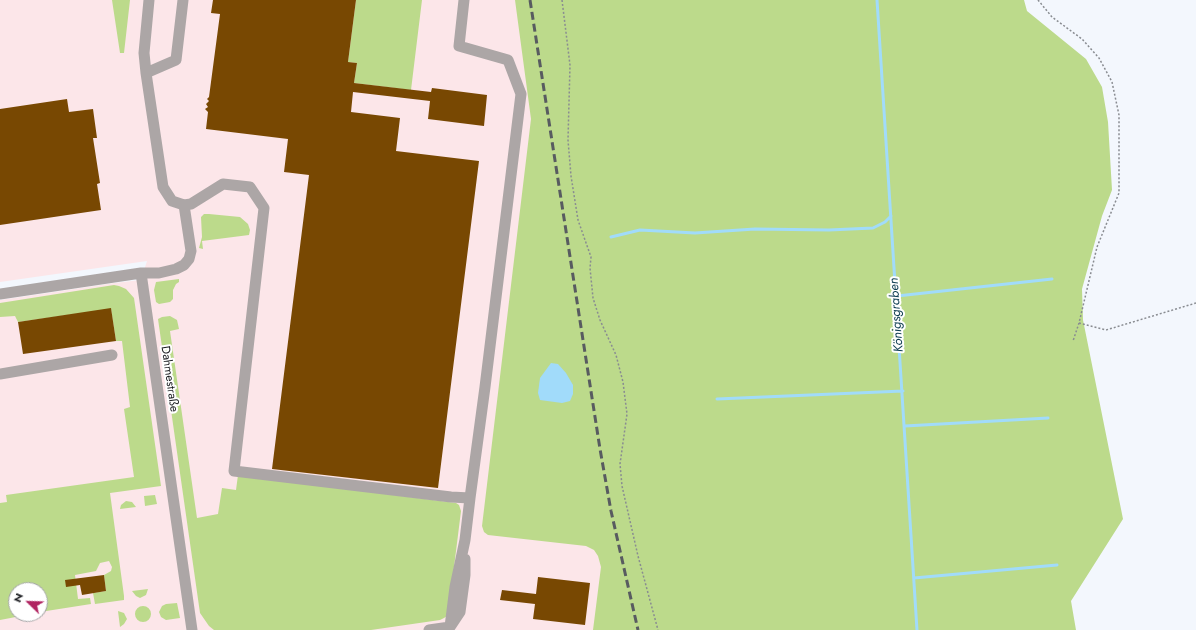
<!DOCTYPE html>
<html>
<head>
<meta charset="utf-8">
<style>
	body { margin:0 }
	#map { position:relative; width:1196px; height:630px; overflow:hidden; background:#f3f7fd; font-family:Jost,sans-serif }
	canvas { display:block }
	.north { position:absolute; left:8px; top:582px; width:40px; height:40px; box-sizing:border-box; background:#fff; border:1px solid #a2a3a4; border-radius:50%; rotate:293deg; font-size:11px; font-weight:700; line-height:16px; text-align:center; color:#16181c }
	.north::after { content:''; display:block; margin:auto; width:14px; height:18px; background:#b02461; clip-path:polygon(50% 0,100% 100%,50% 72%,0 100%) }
</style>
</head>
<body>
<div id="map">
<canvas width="1196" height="630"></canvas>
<div class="north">N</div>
</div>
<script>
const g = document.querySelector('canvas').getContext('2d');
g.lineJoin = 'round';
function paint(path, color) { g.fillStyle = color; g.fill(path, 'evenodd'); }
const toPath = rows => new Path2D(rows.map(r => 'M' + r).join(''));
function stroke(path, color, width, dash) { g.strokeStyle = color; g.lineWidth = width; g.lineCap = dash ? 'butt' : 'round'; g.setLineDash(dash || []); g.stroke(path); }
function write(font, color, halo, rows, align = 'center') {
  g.font = font + ' Jost,sans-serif'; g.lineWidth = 4; g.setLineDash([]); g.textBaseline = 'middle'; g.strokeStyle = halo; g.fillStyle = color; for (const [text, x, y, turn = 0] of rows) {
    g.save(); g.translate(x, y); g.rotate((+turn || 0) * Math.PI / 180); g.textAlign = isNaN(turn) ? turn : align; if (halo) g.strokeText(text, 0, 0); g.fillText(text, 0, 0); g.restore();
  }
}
paint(toPath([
	[0,0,523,0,629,630,0,630,0,300,114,283,141,280,147,261,0,282],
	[16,590,40,590,40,614,16,614]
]), '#fce6e9');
paint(toPath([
	[112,0,130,0,124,53,120,53],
	[356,0,422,0,411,90,354,83,357,63,348,62],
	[515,0,1024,0,1027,11,1086,59,1102,87,1108,122,1112,190,1102,216,1082,289,1083,320,1123,519,1071,601,1076,630,593,630,601,567,598,556,594,550,586,546,488,535,484,532,482,526,531,119],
	[209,214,240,217,248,224,250,230,249,235,202,241,203,249,199,248,202,237,201,217,204,214],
	[179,279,179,282,176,284,173,290,173,299,170,302,159,304,156,302,154,290,156,282],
	[114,285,119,286,126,289,134,298,161,486,110,493,124,596,124,600,95,604,93,593,106,591,104,575,111,571,112,567,109,561,100,563,96,571,75,575,78,599,90,598,91,604,40,612,40,590,16,590,16,614,26,614,21,616,0,620,0,503,7,502,6,495,134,477,124,409,130,407,122,341,116,341,111,309,18,322,15,316,0,317,0,303],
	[170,316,177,320,179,329,170,331,197,518,218,514,222,488,236,490,238,475,456,503,459,505,461,511,449,607,447,616,444,618,440,620,371,630,214,630,209,626,200,613,158,319,162,317],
	[155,495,157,504,145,506,144,496],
	[126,501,132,502,136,507,120,509,121,505],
	[148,589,146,595,140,598,136,596,132,591],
	[177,603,180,618,166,620,161,617,159,612,162,606,166,604],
	'135 614a8 8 0 1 1 16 0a8 8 0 1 1-16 0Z',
	[118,611,124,613,127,619,124,624,120,627]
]), '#bcda8b');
paint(toPath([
	[551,363,558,364,566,373,573,385,573,394,570,401,562,403,540,400,538,393,540,378]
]), '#a1dbfa');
stroke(toPath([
	[877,0,917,630],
	[611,237,640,230,695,233,755,229,829,230,873,228,885,222,891,216],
	[897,296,1052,279],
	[717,399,903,391],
	[905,426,1048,418],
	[914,578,1057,565]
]), '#a1dbfa', 3);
paint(toPath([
	[213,0,356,0,348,62,357,63,354,83,431,92,432,88,487,95,484,126,428,119,430,101,353,92,351,112,400,118,396,151,479,161,438,488,272,469,309,175,284,172,288,139,206,129,208,112,205,109,208,107,206,104,209,101,207,99,209,97,220,14,211,13],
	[67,99,69,112,93,109,97,138,93,138,100,183,97,184,101,210,0,225,0,109],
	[111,308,116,341,23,354,18,322],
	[104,575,106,591,82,595,80,585,66,587,65,580],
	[538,577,590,583,585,625,533,619,535,604,500,600,502,590,536,594]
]), '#784802');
stroke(toPath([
	[562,0,570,65,568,140,571,176,578,220,591,257,590,268,593,298,600,320,616,355,623,382,627,414,620,464,622,486,638,556,658,630],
	[1038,0,1052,17,1082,39,1099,58,1112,82,1119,115,1119,193,1097,247,1079,323,1073,341],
	[1079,323,1106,330,1196,303]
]), '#898c91', 1.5, [2, 2]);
stroke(toPath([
	[183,0,176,60,146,73,163,187,172,201,184,205],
	[146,73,144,53,149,0],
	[141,273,192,630],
	[0,294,141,273,159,273,176,269,184,265,189,259,191,251,184,205,191,204,223,184,250,187,264,208,234,471,451,497,470,498,485,387,521,94,508,60,459,46,464,0],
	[0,374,112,355],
	[450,627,455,587,465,540,470,498],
	[429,630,450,627,460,612,465,575,465,559]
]), '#aca6a6', 11);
stroke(toPath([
	[530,0,600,449,611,511,638,630]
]), '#585b60', 3, [8, 4]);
write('12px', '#16181c', '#fff', [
	["Dahmestraße",169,379,82]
]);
write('italic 13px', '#0c3c50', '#fff', [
	["Königsgraben",897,315,-94]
]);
</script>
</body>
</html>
